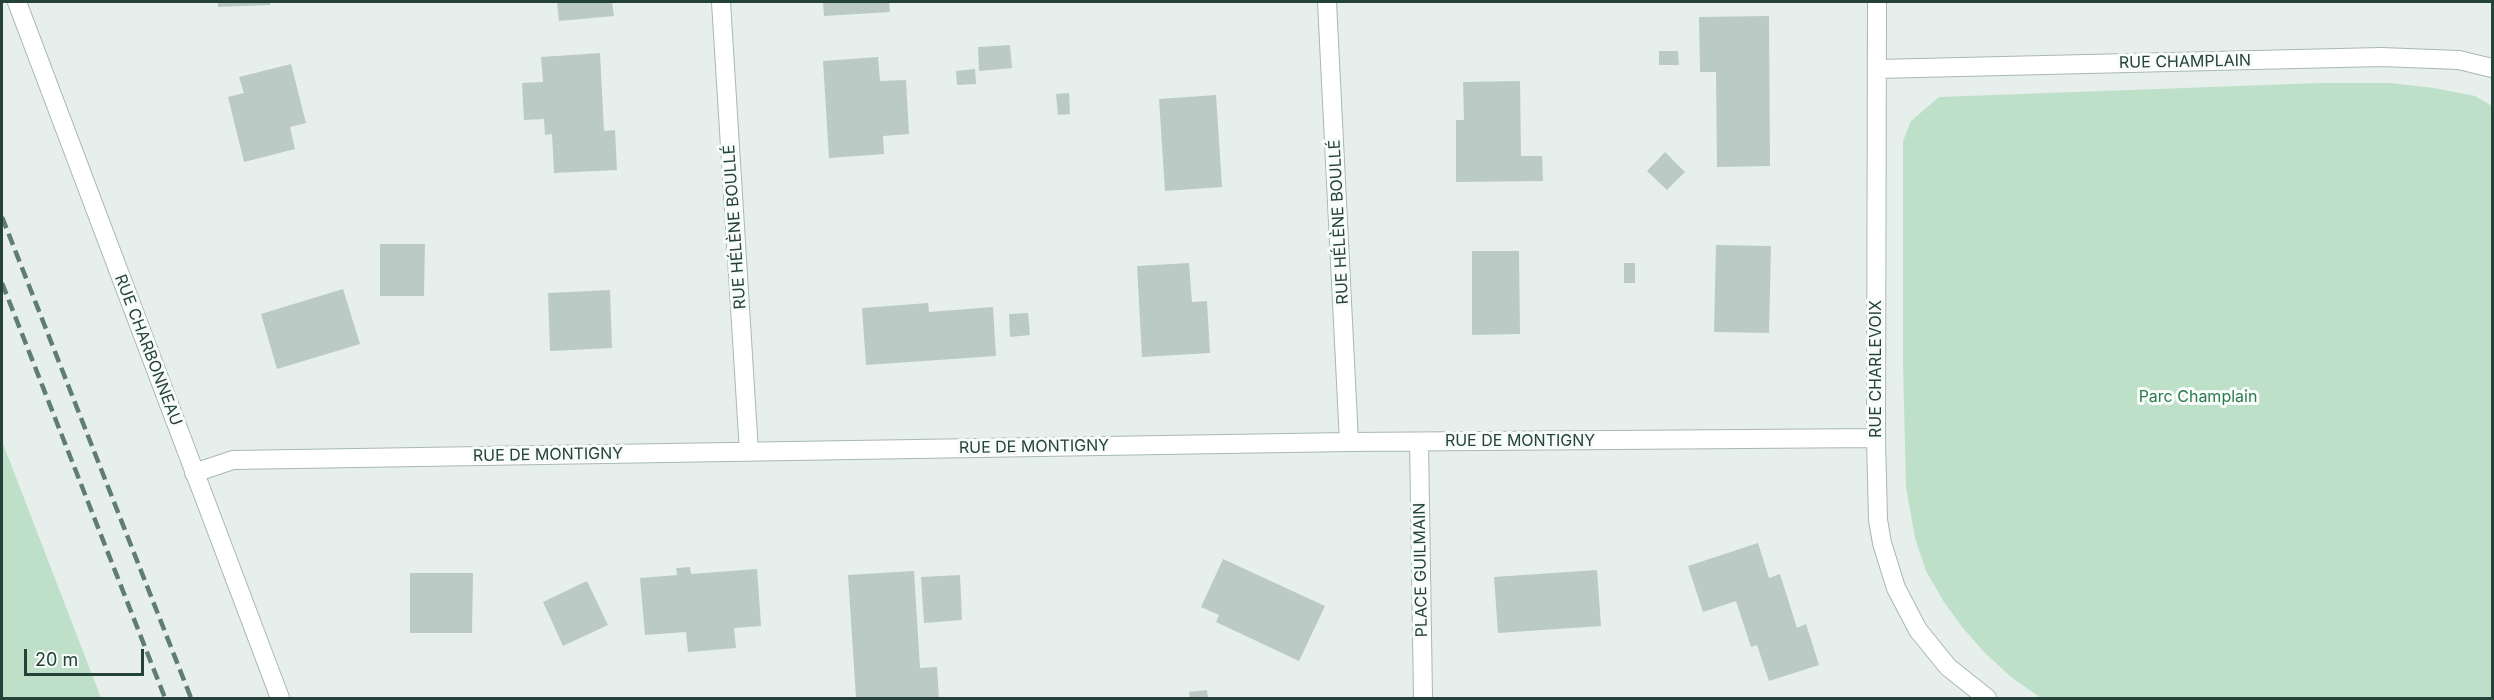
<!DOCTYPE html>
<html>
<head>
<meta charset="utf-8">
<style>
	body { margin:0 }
	#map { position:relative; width:2494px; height:700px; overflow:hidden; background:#e6efeb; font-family:Inter,sans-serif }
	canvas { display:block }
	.frame { position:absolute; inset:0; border:3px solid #24423a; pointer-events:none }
	.scale { position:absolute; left:24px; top:649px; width:120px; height:27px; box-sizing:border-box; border:3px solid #24423a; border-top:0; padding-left:8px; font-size:18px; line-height:21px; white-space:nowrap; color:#24423a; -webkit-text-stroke:4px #f7fbf9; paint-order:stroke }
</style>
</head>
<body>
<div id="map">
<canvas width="2494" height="700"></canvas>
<div class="frame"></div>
<div class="scale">20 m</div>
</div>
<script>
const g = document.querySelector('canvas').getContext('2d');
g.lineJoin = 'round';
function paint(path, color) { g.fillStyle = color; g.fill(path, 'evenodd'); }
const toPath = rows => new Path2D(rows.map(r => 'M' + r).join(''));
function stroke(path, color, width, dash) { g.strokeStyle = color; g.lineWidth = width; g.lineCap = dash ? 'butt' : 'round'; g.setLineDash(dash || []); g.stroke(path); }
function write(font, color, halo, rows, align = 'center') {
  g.font = font + ' Inter,sans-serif'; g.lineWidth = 6; g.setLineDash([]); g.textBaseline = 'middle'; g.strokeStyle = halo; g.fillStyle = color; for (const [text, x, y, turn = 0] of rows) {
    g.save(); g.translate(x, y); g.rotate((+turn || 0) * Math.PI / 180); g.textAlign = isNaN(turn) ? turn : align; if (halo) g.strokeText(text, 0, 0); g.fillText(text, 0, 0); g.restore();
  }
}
paint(toPath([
	[2320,83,2390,83,2434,88,2475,96,2492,106,2492,698,2041,698,2011,677,1984,652,1962,627,1944,602,1926,571,1915,538,1906,487,1903,364,1903,141,1911,121,1939,97],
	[2,441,101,698,2,698]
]), '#bfe0c8');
paint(toPath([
	[218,2,270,2,270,5,218,7],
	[557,2,612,2,614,16,559,21],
	[823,2,889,2,890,12,824,16],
	[1769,16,1770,166,1717,167,1716,72,1700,72,1699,17],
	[1010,45,1012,68,979,71,978,47],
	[1659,51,1678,51,1679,65,1659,65],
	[600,53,604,131,615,130,617,170,554,173,552,134,545,135,544,119,524,120,522,83,543,82,541,57],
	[878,57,880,81,906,80,909,134,883,136,884,154,829,158,823,61],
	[291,64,306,123,290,127,295,149,244,162,228,97,244,93,239,77],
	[975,69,976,84,957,85,956,71],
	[1520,81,1521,156,1542,156,1543,181,1456,182,1456,120,1464,120,1463,82],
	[1069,93,1070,114,1058,115,1056,94],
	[1216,95,1222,187,1165,191,1159,99],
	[1665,152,1685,172,1667,190,1647,171],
	[380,244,425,244,424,296,380,296],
	[1716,245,1771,246,1769,333,1714,332],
	[1472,251,1519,251,1520,334,1472,335],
	[1189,263,1192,302,1207,301,1210,353,1142,357,1137,266],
	[1624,263,1635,263,1635,283,1624,283],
	[343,289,360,344,277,369,261,314],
	[610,290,612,348,550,351,548,293],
	[928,303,929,312,993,307,996,356,866,365,862,308],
	[1028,313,1030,335,1010,337,1009,314],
	[1758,543,1769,578,1780,574,1797,628,1806,624,1819,665,1769,681,1757,645,1751,647,1736,601,1703,612,1688,566],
	[1223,559,1325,606,1299,661,1216,622,1219,615,1201,607],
	[690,567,691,574,757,569,761,626,734,628,736,648,688,652,686,632,645,635,640,578,677,575,676,568],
	[1597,570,1601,626,1498,633,1494,577],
	[914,571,920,668,937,667,939,698,856,698,848,575],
	[410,573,473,573,472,633,410,633],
	[960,575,962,620,924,623,921,577],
	[587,581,608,625,563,646,543,602],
	[1207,690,1208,698,1190,698,1189,692]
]), '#bbcac4');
const minor = toPath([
	[17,2,280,698],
	[721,2,749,452],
	[1327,2,1349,442],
	[1877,2,1876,438,1878,520,1882,543,1896,588,1918,630,1948,667,1987,698],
	[1877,69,2381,57,2459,60,2492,68],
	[1419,442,1423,698],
	[194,473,233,460,1349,442,1876,438]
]);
stroke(minor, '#a8b8b2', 20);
stroke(minor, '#fff', 18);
stroke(toPath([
	[2,217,191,698],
	[2,283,165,698]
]), '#5f7d75', 4.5, [12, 6]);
write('16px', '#24423a', '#f7fbf9', [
	["RUE CHAMPLAIN",2185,62,-1],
	["RUE HÉLÈNE BOULLÉ",1339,222,-93],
	["RUE HÉLÈNE BOULLÉ",735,227,-94],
	["RUE CHARBONNEAU",148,350,69],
	["RUE CHARLEVOIX",1876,369,-90],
	["RUE DE MONTIGNY",1520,441],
	["RUE DE MONTIGNY",1034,447,-1],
	["RUE DE MONTIGNY",548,455,-1],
	["PLACE GUILMAIN",1421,570,-91]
]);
write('16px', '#2d7a4b', '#f7fbf9', [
	["Parc Champlain",2198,397]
]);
</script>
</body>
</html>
